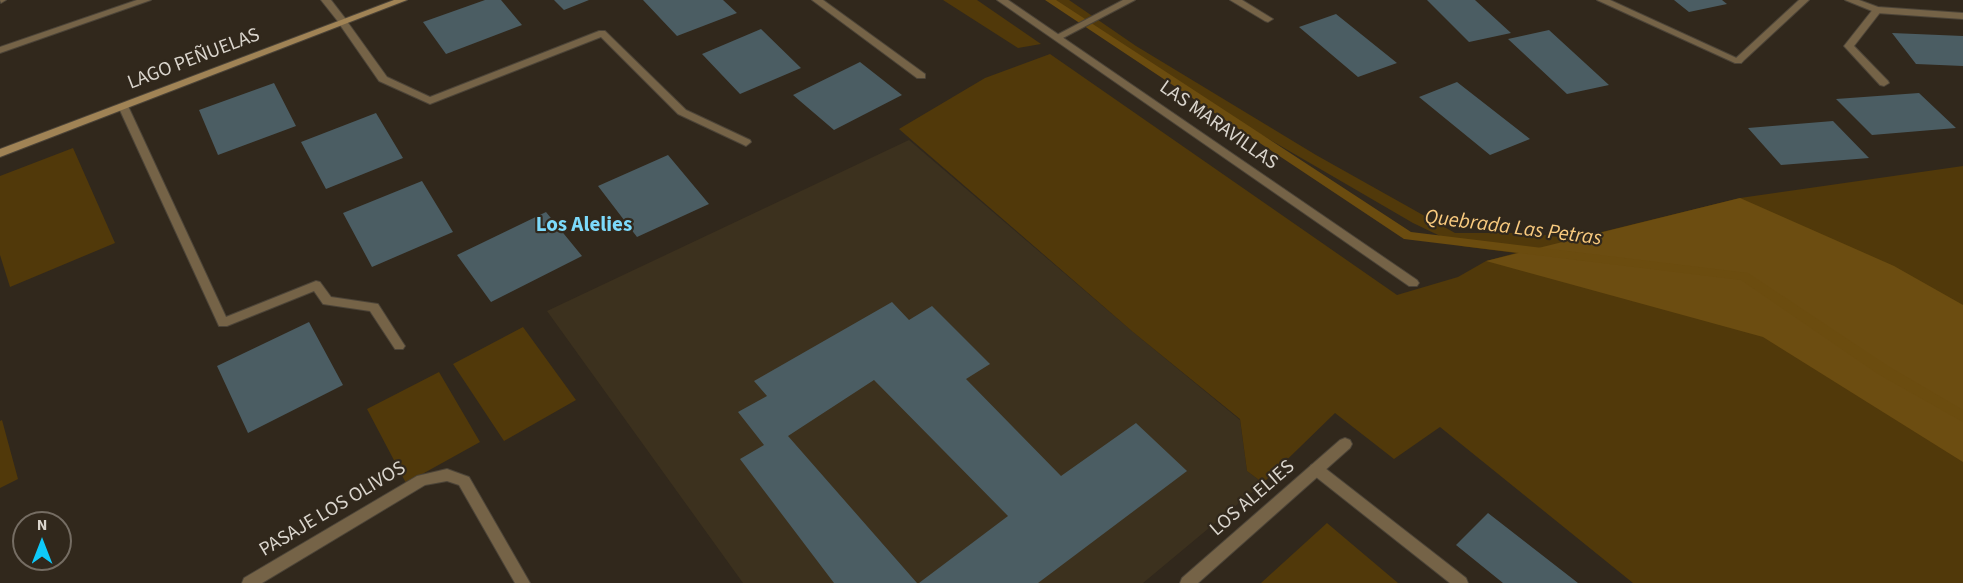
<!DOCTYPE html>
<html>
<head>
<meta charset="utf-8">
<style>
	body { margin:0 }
	#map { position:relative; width:1963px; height:583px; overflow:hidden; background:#31281c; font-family:"Source Sans 3",sans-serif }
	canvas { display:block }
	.north { position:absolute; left:12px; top:511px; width:60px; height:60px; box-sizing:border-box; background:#31281c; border:2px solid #756d63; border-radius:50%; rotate:0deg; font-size:16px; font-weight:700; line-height:24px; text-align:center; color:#dad5cd }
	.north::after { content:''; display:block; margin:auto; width:21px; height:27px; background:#0ecafa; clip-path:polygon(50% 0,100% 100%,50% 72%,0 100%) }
</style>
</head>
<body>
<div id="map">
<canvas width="1963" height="583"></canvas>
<div class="north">N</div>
</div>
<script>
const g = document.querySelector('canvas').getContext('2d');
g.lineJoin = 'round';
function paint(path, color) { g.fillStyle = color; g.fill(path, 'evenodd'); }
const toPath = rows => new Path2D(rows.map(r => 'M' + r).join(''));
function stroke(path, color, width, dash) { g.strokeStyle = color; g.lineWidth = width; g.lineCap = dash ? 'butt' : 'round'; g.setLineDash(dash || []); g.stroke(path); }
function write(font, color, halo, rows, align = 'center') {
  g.font = font + ' "Source Sans 3",sans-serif'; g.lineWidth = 4.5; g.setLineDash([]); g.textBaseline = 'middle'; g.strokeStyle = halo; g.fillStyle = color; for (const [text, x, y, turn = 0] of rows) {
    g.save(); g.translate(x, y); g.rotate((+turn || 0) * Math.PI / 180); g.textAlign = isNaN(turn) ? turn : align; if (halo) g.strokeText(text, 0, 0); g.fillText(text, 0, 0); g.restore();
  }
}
paint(toPath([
	[909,140,1133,332,1240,420,1247,471,1263,483,1143,583,743,583,547,311]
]), '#3c311e');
paint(toPath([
	[943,0,977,0,1041,44,1018,48],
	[1046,0,1069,0,1136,46,1316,155,1455,233,1529,233,1573,239,1740,198,1963,166,1963,583,1633,583,1440,427,1394,459,1335,413,1263,483,1247,471,1240,419,1133,332,899,129,985,78,1050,54,1397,295,1458,277,1486,261,1516,253,1461,246,1413,223,1157,74],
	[73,148,115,243,10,287,0,255,0,176],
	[523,327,576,400,504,441,453,364],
	[439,372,480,442,406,483,367,409],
	[2,420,18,479,0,488,0,421],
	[1327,523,1398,583,1261,583]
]), '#51390a');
paint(toPath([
	[1740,198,1894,266,1963,305,1963,462,1763,337,1486,261]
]), '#6c4d11');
paint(toPath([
	[1045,0,1056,0,1411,232,1748,273,1888,366,1963,410,1963,422,1878,374,1741,280,1404,239,1045,0]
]), '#6b4c0f');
paint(toPath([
	[485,0,501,0,522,25,446,54,423,22],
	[554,0,589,0,564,10],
	[643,0,723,0,737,13,677,36],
	[1427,0,1475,0,1511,33,1469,42],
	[1674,0,1722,0,1727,4,1689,12],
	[1336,14,1397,63,1358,77,1299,27],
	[761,29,801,68,740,94,702,54],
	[1549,30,1609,85,1567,94,1508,39],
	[1892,33,1963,36,1963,66,1916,64],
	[860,62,902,95,834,130,793,95],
	[1457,82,1530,139,1490,155,1419,97],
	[274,83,296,126,218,155,199,110],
	[1919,93,1956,128,1872,135,1836,99],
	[376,113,403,158,326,189,301,142],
	[1833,121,1869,158,1781,165,1748,128],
	[668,155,709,204,637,237,598,186],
	[422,181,453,232,372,267,343,213],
	[546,212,582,256,491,302,457,255],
	[892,302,909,320,932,306,990,364,966,379,1061,476,1136,423,1187,471,1038,583,919,583,1008,516,874,380,788,436,917,583,834,583,740,459,764,445,738,412,767,396,754,381],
	[309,322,343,385,248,433,217,366],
	[1488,513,1578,583,1503,583,1456,545]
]), '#4b5d63');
const lane = toPath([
	[812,0,823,0,925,74,925,78,917,78,812,0],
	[1123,0,1135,0,1061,39,1058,40,1053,37,1123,0],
	[1230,0,1242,0,1273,19,1268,22,1265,21,1230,0],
	[1597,0,1610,0,1743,61,1741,63,1735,63,1597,0],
	[1877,7,1882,10,1854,46,1888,81,1889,83,1884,86,1880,85,1844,46,1874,8,1877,7],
	[343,19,346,20,387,77,430,97,599,31,605,31,686,110,750,140,751,142,746,146,742,144,678,114,601,37,430,104,379,81,338,22,343,19],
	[123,103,128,106,226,317,316,281,320,282,331,297,378,304,403,343,405,346,403,349,395,349,370,311,323,304,314,291,227,326,219,326,118,106,123,103],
	[1316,463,1321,465,1466,578,1468,583,1450,583,1311,473,1309,469,1311,465,1316,463]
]);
const street = toPath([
	[0,0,6,0,1,3,0,0],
	[137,0,151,0,0,53,0,47,137,0],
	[321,0,331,0,348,22,346,24,340,24,321,0],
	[997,0,1008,0,1417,280,1419,283,1417,286,1409,286,997,0],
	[1799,0,1809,0,1741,63,1735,63,1735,59,1799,0],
	[1845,0,1859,0,1878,7,1963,13,1963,19,1877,13,1845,0],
	[1345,438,1350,440,1352,444,1350,448,1198,583,1180,583,1182,578,1340,440,1345,438],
	[447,469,469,477,530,583,515,583,459,485,447,481,425,485,262,583,242,583,244,578,417,476,447,469]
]);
const secondary = toPath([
	[394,0,407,0,0,157,0,149,394,0]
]);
stroke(lane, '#4c4438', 2);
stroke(street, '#4c4438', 2);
stroke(secondary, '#4c4438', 2);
paint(lane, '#756347');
paint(street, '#756347');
paint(secondary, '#a08355');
write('20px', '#dad5cd', '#31281c', [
	["LAGO PEÑUELAS",194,60,-21],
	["LAS MARAVILLAS",1218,126,35],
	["LOS ALELIES",1253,499,-41],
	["PASAJE LOS OLIVOS",333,510,-31]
]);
write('bold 21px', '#7cdafb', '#31281c', [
	["Los Alelies",584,226]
]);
write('italic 21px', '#facb7f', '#31281c', [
	["Quebrada Las Petras",1513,229,7]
]);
</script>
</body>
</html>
